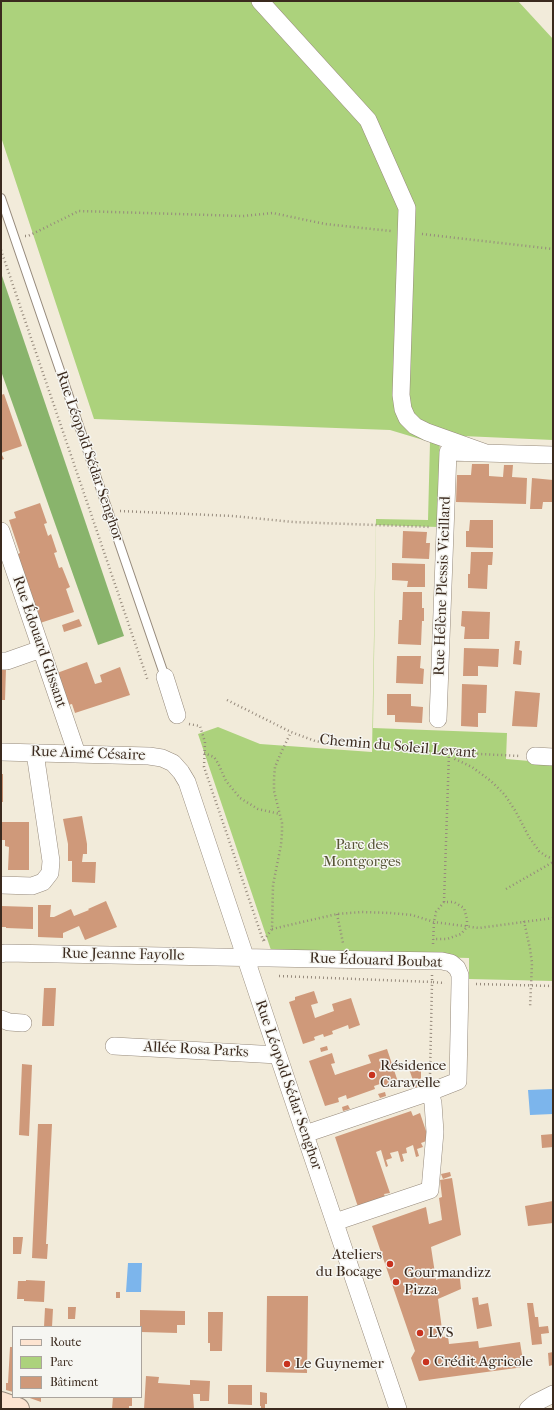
<!DOCTYPE html>
<html>
<head>
<meta charset="utf-8">
<style>
	body { margin:0 }
	#map { position:relative; width:554px; height:1410px; overflow:hidden; background:#f2ebda; font-family:"IM FELL French Canon",serif }
	canvas { display:block }
	.frame { position:absolute; inset:0; border:2px solid #3b2a1e; pointer-events:none }
	.legend { position:absolute; left:12px; top:1326px; width:130px; height:72px; box-sizing:border-box; background:#f6f6f2; border:1px solid #aba49d; margin:0; padding:5px 7px; list-style:none; font-size:12px; color:#3b2a1e }
	.legend li { display:flex; align-items:center; gap:8px; height:20px }
	.legend b { width:20px; border:1px solid #aba49d }
</style>
</head>
<body>
<div id="map">
<canvas width="554" height="1410"></canvas>
<div class="frame"></div>
<ul class="legend">
<li><b style="height:5px;background:#fde4d1"></b>Route</li>
<li><b style="height:11px;background:#acd27c"></b>Parc</li>
<li><b style="height:11px;background:#cf997a"></b>Bâtiment</li>
</ul>
</div>
<script>
const g = document.querySelector('canvas').getContext('2d');
g.lineJoin = 'round';
function paint(path, color) { g.fillStyle = color; g.fill(path, 'evenodd'); }
const toPath = rows => new Path2D(rows.map(r => 'M' + r).join(''));
function stroke(path, color, width, dash) { g.strokeStyle = color; g.lineWidth = width; g.lineCap = dash ? 'butt' : 'round'; g.setLineDash(dash || []); g.stroke(path); }
function write(font, color, halo, rows, align = 'center') {
  g.font = font + ' "IM FELL French Canon",serif'; g.lineWidth = 3; g.setLineDash([]); g.textBaseline = 'middle'; g.strokeStyle = halo; g.fillStyle = color; for (const [text, x, y, turn = 0] of rows) {
    g.save(); g.translate(x, y); g.rotate((+turn || 0) * Math.PI / 180); g.textAlign = isNaN(turn) ? turn : align; if (halo) g.strokeText(text, 0, 0); g.fillText(text, 0, 0); g.restore();
  }
}
paint(toPath([
	[1,1,518,1,553,39,553,440,440,435,438,527,376,525,373,728,507,733,506,759,553,763,553,981,469,979,469,958,272,953,198,734,218,727,260,744,372,752,376,519,428,520,430,442,390,430,94,419,1,137]
]), '#acd27c');
paint(toPath([
	[1,273,124,636,98,645,1,371]
]), '#89b46c');
paint(toPath([
	[553,1089,553,1114,530,1115,528,1090],
	[128,1263,142,1263,141,1292,126,1292]
]), '#7cb5ec');
paint(toPath([
	[4,394,22,446,1,453,4,459,1,460,1,395],
	[472,464,489,464,489,476,503,477,504,465,513,465,512,477,527,478,526,504,456,502,457,475,471,475],
	[532,478,553,480,553,502,543,502,542,509,530,509],
	[40,503,47,523,44,524,48,536,51,534,57,552,54,553,59,568,62,567,70,587,66,589,74,612,40,623,16,555,20,553,9,520,16,518,14,512],
	[470,520,493,520,493,548,466,547,466,531,469,531],
	[403,531,427,532,426,543,430,543,429,559,402,558],
	[471,552,493,552,492,565,488,565,487,589,468,588,468,574,470,574],
	[392,563,425,564,425,587,407,587,408,581,392,580],
	[403,592,422,592,422,608,424,608,424,621,422,621,421,645,398,644,399,620,402,620],
	[462,611,490,612,489,639,464,639,465,627,461,626],
	[79,619,82,626,64,632,62,625],
	[515,641,520,641,519,650,522,651,521,665,513,664],
	[464,648,499,649,498,667,478,666,478,676,463,676],
	[397,656,421,656,420,668,424,669,423,684,396,683],
	[87,662,95,684,102,682,100,675,120,667,130,695,75,713,72,704,68,705,57,673],
	[1,668,6,668,5,700,1,700],
	[462,684,487,685,486,713,478,713,478,727,461,726],
	[515,691,540,693,537,727,512,726],
	[387,694,411,694,411,706,423,707,422,723,395,722,395,715,387,715],
	[1,774,3,774,3,802,1,802],
	[82,816,87,844,87,854,83,854,82,862,96,862,95,883,72,882,72,861,68,861,68,844,63,819],
	[1,822,29,822,29,870,8,870,9,847,5,846,5,840,1,840],
	[106,901,117,927,85,940,79,926,63,933,63,938,38,937,38,905,51,905,50,917,54,917,71,909,74,916,89,910,88,909],
	[1,906,33,907,33,929,6,928,6,927,1,927],
	[44,988,56,988,54,1026,42,1026],
	[314,991,318,1003,311,1005,315,1018,334,1011,332,1004,351,998,360,1025,349,1029,348,1025,332,1031,333,1034,324,1037,323,1034,314,1037,315,1040,303,1044,289,1002,295,1000,295,997],
	[327,1046,328,1050,321,1052,320,1048],
	[387,1049,398,1082,384,1086,383,1083,374,1086,375,1089,347,1099,346,1095,338,1098,339,1102,325,1106,309,1061,332,1053,335,1063,331,1064,335,1075,371,1063,368,1055],
	[22,1064,32,1065,29,1136,19,1135],
	[409,1069,421,1069,421,1087,416,1089],
	[385,1092,386,1096,380,1098,378,1094],
	[348,1105,350,1109,343,1111,342,1107],
	[411,1111,413,1116,420,1113,429,1140,421,1143,423,1147,417,1149,419,1156,416,1157,413,1145,406,1148,407,1153,402,1154,404,1161,401,1162,398,1151,390,1153,392,1158,386,1160,388,1166,386,1167,381,1150,376,1152,390,1193,384,1194,387,1201,359,1210,335,1137],
	[38,1124,52,1124,46,1244,48,1244,47,1259,32,1258],
	[553,1134,553,1147,542,1148,541,1135],
	[450,1172,451,1176,443,1179,441,1174],
	[452,1178,461,1235,431,1247,436,1280,459,1270,461,1289,438,1299,443,1337,448,1336,449,1344,478,1341,479,1348,520,1342,524,1367,419,1381,411,1358,415,1351,372,1226,426,1207,429,1224,442,1220,439,1198,442,1197,440,1180],
	[553,1201,553,1223,528,1226,525,1206],
	[13,1237,23,1237,21,1254,13,1254],
	[26,1280,45,1281,44,1302,24,1301,24,1299,17,1299,18,1281,26,1281],
	[116,1292,120,1292,120,1298,116,1298],
	[267,1296,308,1296,307,1373,266,1372],
	[478,1297,479,1305,488,1303,492,1326,477,1329,472,1298],
	[527,1303,533,1303,535,1317,538,1317,539,1327,548,1326,549,1333,541,1334,542,1344,532,1345],
	[68,1307,76,1307,75,1319,68,1319],
	[45,1308,53,1309,52,1327,44,1327],
	[140,1310,185,1311,185,1325,177,1325,177,1333,141,1332,141,1327,140,1327],
	[208,1312,223,1312,222,1351,210,1351,210,1343,208,1343],
	[10,1347,13,1347,13,1392,6,1390,6,1383,8,1383],
	[553,1352,553,1365,549,1366,548,1353],
	[146,1376,159,1377,158,1383,190,1385,190,1380,210,1381,209,1401,200,1401,200,1394,193,1394,194,1409,144,1409],
	[228,1385,252,1385,252,1405,228,1404],
	[260,1392,267,1393,267,1404,265,1404,265,1409,261,1409,261,1406,260,1406],
	[27,1397,41,1397,41,1402],
	[113,1397,132,1397,132,1406,129,1406,129,1409,112,1409]
]), '#cf997a');
const lane = toPath([
	[1,198,165,677]
]);
const street = toPath([
	[260,1,368,120,407,208,401,395,403,409,407,418,415,426,427,432,486,453],
	[1,531,77,754],
	[1,661,7,661,41,649],
	[165,677,177,715],
	[438,719,448,452,553,455],
	[1,752,149,756,162,758,173,763,181,772,187,782,278,1055,398,1409],
	[535,756,553,757],
	[1,885,32,886,43,882,50,873,51,861,35,753],
	[1,954,5,953,375,960,442,961,451,963,457,968,460,975,460,983,458,1081,430,1092],
	[1,1019,9,1022,23,1023],
	[114,1046,278,1055],
	[305,1134,430,1092,433,1103,435,1132,430,1190,335,1222],
	[528,1409,535,1403,553,1394]
]);
const secondary = toPath([
	[1,1403,18,1409]
]);
stroke(lane, '#968a7c', 10);
stroke(street, '#968a7c', 18);
stroke(secondary, '#968a7c', 24);
stroke(toPath([
	[422,234,553,249],
	[25,236,28,236,79,211,243,216,273,213,325,224,391,231],
	[1,250,148,681],
	[120,511,233,516,293,522,431,527],
	[227,700,291,732,315,741,333,744,439,752,520,756],
	[189,724,200,726,205,742,204,767,264,943],
	[204,753,214,757,218,763,226,781,240,798,258,809,280,814],
	[449,753,455,759,472,767,491,781,505,795,516,812,529,837,539,851,546,856,553,859],
	[506,889,553,862],
	[444,902,449,753],
	[337,914,343,943],
	[524,921,530,949,532,963,530,1008],
	[272,929,337,914,362,912,390,913,412,915,434,922,479,928,553,918],
	[264,940,272,929,273,885,281,845,282,833,282,823,274,791,274,778,275,767,280,755,291,732],
	[433,944,434,922,436,912,444,902,454,902,464,908,467,919,467,927,461,934,447,939,433,939],
	[432,975,432,982,445,983],
	[279,976,432,982,430,1075],
	[476,984,553,986]
]), '#968a7c', 2.5, [1, 3]);
stroke(lane, '#fff', 8);
stroke(street, '#fff', 17);
stroke(secondary, '#fde4d1', 22);
for (const [x, y, r, color] of [
	[372,1075,4,"#c8321e"],
	[390,1264,4,"#c8321e"],
	[396,1282,4,"#c8321e"],
	[420,1333,4,"#c8321e"],
	[426,1362,4,"#c8321e"],
	[287,1364,4,"#c8321e"]
]) { const dot = new Path2D(); dot.arc(x, y, r, 0, 2 * Math.PI); g.fillStyle = color; g.fill(dot); stroke(dot, '#f6f6f2', 1.5); }
write('15px', '#3b2a1e', '#f6f6f2', [
	["Rue Léopold Sédar Senghor",89,456,71],
	["Rue Hélène Plessis Vieillard",443,586,-88],
	["Rue Édouard Glissant",39,642,71],
	["Chemin du Soleil Levant",398,747,5],
	["Rue Aimé Césaire",88,754,2],
	["Rue Jeanne Fayolle",123,955,1],
	["Rue Édouard Boubat",376,961,2],
	["Allée Rosa Parks",196,1050,3],
	["Rue Léopold Sédar Senghor",288,1085,71]
]);
write('15px', '#575436', '#f6f6f2', [
	["Parc des",362,845],
	["Montgorges",362,862]
]);
write('15px', '#3b2a1e', '#f6f6f2', [
	["Résidence",380,1066],
	["Caravelle",380,1083],
	["Ateliers",382,1255,"right"],
	["du Bocage",382,1272,"right"],
	["Gourmandizz",404,1273],
	["Pizza",404,1290],
	["LVS",428,1333],
	["Crédit Agricole",434,1362],
	["Le Guynemer",295,1364]
], 'left');
</script>
</body>
</html>
